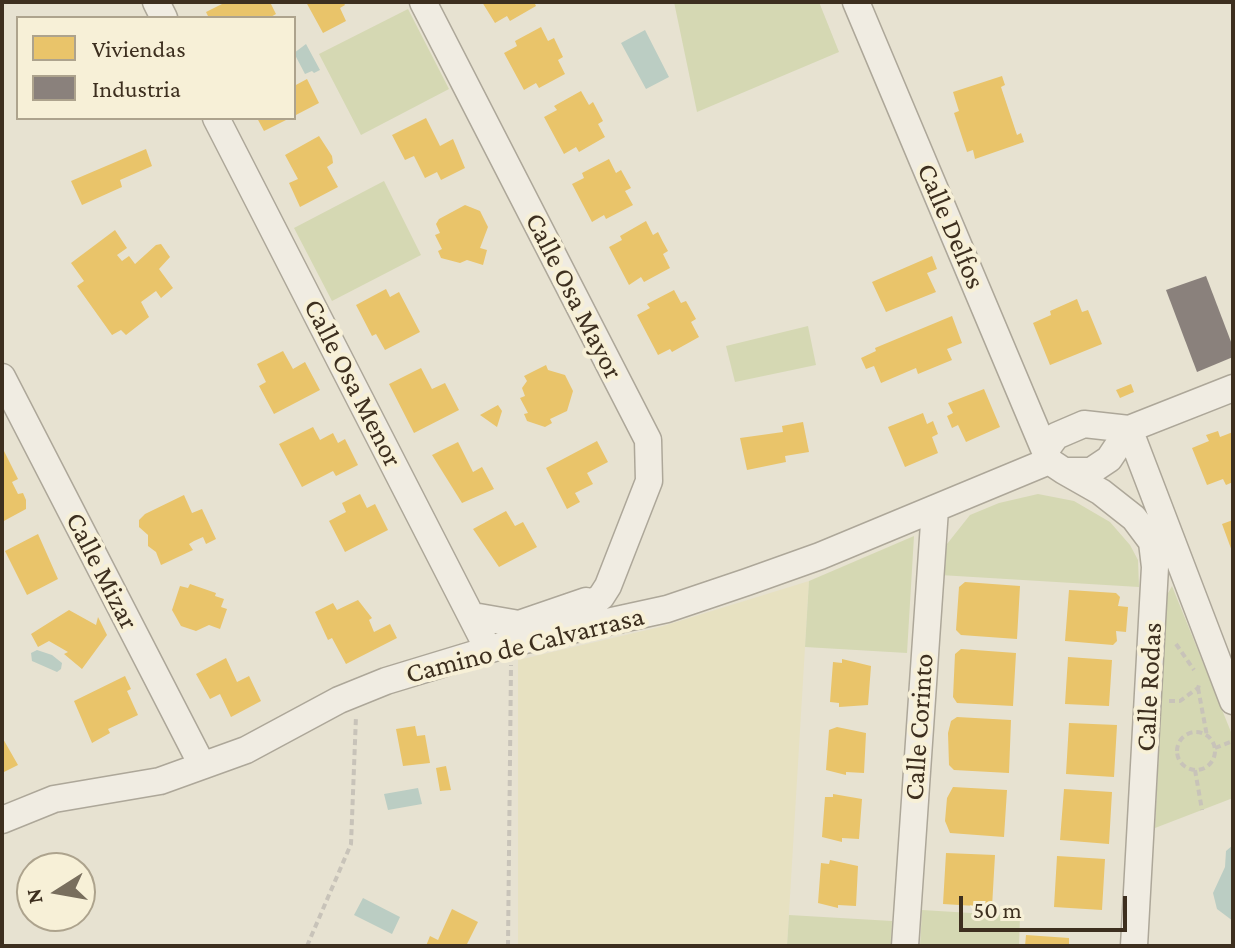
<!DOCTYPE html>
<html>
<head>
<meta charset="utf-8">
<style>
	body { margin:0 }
	#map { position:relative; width:1235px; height:948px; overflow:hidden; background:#e7e2d1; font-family:"Crimson Pro",serif }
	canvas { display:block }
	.frame { position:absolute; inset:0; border:4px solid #3d2f1f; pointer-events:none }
	.legend { position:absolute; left:16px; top:16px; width:280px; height:104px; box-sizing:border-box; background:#f7f0d7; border:2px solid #ada38d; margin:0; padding:10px 14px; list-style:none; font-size:24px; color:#3d2f1f }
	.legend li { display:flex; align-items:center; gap:16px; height:40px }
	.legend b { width:40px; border:2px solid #ada38d }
	.north { position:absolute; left:16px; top:852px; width:80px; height:80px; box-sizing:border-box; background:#f7f0d7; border:2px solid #ada38d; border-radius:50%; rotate:259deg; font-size:22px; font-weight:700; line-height:32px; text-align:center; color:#3d2f1f }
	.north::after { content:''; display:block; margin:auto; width:28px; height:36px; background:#786e5d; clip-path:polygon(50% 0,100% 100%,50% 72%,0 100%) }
	.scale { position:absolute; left:959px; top:896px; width:168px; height:36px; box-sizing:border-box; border:4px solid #3d2f1f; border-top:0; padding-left:10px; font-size:24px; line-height:28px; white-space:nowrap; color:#3d2f1f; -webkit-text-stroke:6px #f7f0d7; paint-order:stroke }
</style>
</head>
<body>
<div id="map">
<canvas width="1235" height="948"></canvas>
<div class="frame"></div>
<ul class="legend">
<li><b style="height:22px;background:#e9c46a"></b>Viviendas</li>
<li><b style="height:22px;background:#8a817c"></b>Industria</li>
</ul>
<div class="north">N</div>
<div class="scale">50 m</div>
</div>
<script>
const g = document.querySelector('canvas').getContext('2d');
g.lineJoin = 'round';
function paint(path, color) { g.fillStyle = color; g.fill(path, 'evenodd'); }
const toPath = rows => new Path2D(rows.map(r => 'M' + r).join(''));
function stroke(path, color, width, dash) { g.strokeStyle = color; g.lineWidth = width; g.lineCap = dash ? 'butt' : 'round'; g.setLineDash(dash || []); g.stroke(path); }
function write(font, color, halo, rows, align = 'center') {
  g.font = font + ' "Crimson Pro",serif'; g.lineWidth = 8; g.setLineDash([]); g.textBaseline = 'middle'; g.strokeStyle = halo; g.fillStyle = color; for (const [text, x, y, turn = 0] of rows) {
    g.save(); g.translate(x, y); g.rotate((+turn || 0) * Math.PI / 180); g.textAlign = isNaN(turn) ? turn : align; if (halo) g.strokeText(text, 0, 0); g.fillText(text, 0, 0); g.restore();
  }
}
paint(toPath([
	[809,581,787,946,518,946,518,660,660,627]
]), '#e7e1c1');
paint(toPath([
	[674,2,819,2,839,52,697,112],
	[408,9,449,89,361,135,319,54],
	[384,181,421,255,332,301,294,228],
	[808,326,816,365,735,382,726,346],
	[1038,494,1074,501,1110,522,1130,545,1138,560,1139,587,940,575,947,544,970,515,999,503],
	[914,536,907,653,805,647,809,581],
	[1172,586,1233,737,1233,798,1155,828,1167,595],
	[922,910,1020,916,1019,946,920,946],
	[789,915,892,921,891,946,787,946]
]), '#d5d8b3');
paint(toPath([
	[645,30,669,77,646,89,621,43],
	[306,44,320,70,314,73,312,71,305,74,294,53],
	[37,650,52,655,62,663,61,669,57,672,32,661,31,653],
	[418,788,422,804,388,810,384,794],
	[1233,845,1233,921,1217,909,1213,893,1225,867,1226,851],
	[363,898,400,917,392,934,354,915]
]), '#bbcdc3');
paint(toPath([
	[226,2,270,2,276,14,269,18,209,18,206,12],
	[306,2,343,2,345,5,340,8,346,21,323,33],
	[482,2,534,2,536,6,510,21,507,16,495,23],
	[541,27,548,41,554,38,563,57,558,60,565,74,539,88,536,83,524,90,504,53,517,46,515,41],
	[1002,76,1005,85,1001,87,1017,135,1021,133,1024,142,975,159,973,150,967,152,954,113,959,111,953,92],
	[307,79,319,103,294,116,294,86],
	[581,91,589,105,593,102,603,121,598,124,605,137,579,152,576,147,564,154,544,117,557,110,554,106],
	[257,118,290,118,264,131],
	[426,118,440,146,453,139,465,168,441,180,437,172,425,178,414,156,405,160,392,135],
	[319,136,332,156,333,163,327,167,338,187,300,207,289,183,298,179,285,155],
	[146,149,152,166,120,180,122,187,82,205,71,181],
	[609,159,616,173,621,170,631,188,625,191,633,205,606,219,604,215,592,222,572,184,584,178,582,173],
	[465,205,480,211,488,227,480,248,487,250,483,265,467,260,460,263,441,258,438,251,442,249,435,235,440,233,436,224,439,219],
	[646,221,653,235,658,232,663,242,668,251,663,254,670,268,644,282,641,277,629,285,609,247,622,240,620,236],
	[115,230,127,248,117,255,122,261,129,256,135,264,156,245,161,244,170,257,159,269,173,288,161,298,156,291,141,302,149,317,126,335,121,330,112,335,77,286,84,281,71,263],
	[932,256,937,269,927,273,936,292,886,312,872,282],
	[386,289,390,297,399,292,420,332,385,350,376,334,372,336,356,305],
	[674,290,681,303,686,301,696,319,691,322,699,337,672,352,670,349,658,355,637,315,650,308,647,304],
	[1077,299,1082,312,1088,310,1102,344,1050,365,1033,323,1051,315,1050,311],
	[952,316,962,343,947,349,952,360,918,374,916,368,881,383,874,366,866,369,861,358,876,351,875,348],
	[283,351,293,369,305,362,320,390,274,414,259,386,266,382,257,364],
	[546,365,548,370,565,375,573,391,567,411,550,419,552,423,545,427,527,421,524,414,528,413,520,398,525,396,522,388,527,381,524,376],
	[421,368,432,389,445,383,459,410,414,433,389,384],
	[1131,384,1134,392,1120,398,1116,390],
	[984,389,1000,427,966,442,958,425,952,428,947,416,953,413,948,403],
	[498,405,502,411,497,427,480,415],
	[923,413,927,424,933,421,938,434,932,437,938,453,905,467,888,427],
	[803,422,809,452,785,456,786,462,747,470,740,438,783,432,782,426],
	[313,427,320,440,333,433,338,443,345,439,358,465,336,476,333,471,302,487,279,444],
	[1218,431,1220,437,1233,432,1233,482,1226,485,1223,479,1207,485,1192,448,1209,441,1206,435],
	[597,441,608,462,587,473,593,484,575,493,580,502,567,509,546,468],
	[458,442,473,472,482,467,494,489,462,503,432,455],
	[2,447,18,479,12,482,18,494,23,493,26,500,26,509,2,522],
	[360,494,367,508,375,504,388,530,345,552,329,521,346,512,342,503],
	[184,495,192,513,202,509,216,539,206,544,203,537,194,541,189,544,193,550,161,565,156,552,148,546,148,535,139,527,139,520,145,514],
	[506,511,515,526,523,522,537,547,499,567,473,529],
	[1233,520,1233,554,1222,524],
	[38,534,58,579,27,595,5,551],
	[965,582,1020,586,1017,639,961,635,956,630,959,587],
	[190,584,216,593,215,596,224,599,221,607,227,609,220,629,209,625,196,631,181,626,172,610,180,586,188,588],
	[1069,590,1116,593,1120,597,1118,606,1128,607,1126,632,1116,631,1117,641,1113,645,1065,641],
	[358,600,372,618,369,620,374,632,390,624,397,638,346,664,332,638,328,640,315,612,333,603,337,610],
	[69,610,96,625,98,617,107,635,82,669,64,654,68,652,49,641,38,647,31,634],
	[961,649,1016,653,1013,706,957,703,953,697,955,654],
	[1068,657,1112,660,1109,706,1065,704],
	[226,658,237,682,249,676,261,701,231,717,220,694,210,699,196,674],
	[842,659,871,666,868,705,839,707,839,703,830,702,833,662,842,663],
	[125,676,131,689,127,691,138,715,108,729,110,733,92,743,74,701],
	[957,717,1011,720,1009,773,954,770,949,765,948,733,951,721],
	[1069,723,1117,725,1114,777,1066,774],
	[415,726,417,736,425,735,430,763,403,766,396,729],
	[837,727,866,733,864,773,846,772,846,775,826,770,829,730],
	[2,737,18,765,2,773],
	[446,766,451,790,440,791,436,768],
	[953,787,1007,790,1004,837,950,833,945,821,947,798],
	[1064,789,1112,792,1109,844,1060,840],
	[833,794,862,799,859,839,842,838,842,842,822,837,825,797,833,797],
	[946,853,995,855,992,907,943,904],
	[1057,856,1105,859,1102,910,1054,907],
	[830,860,858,866,856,906,838,905,838,908,818,903,821,863,829,864],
	[452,909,478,922,466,946,426,946,430,936,438,940],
	[1026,935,1069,938,1069,946,1025,946]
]), '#e9c46a');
paint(toPath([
	[1206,276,1233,347,1233,357,1197,372,1166,290]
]), '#8a817c');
const minor = toPath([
	[156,2,164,18],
	[423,2,648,440,649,481,608,586,601,597,569,617,561,632],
	[856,2,1045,451],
	[216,118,488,649],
	[2,377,202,765],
	[1129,429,1109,459,1091,471,1064,471,1049,461,1045,451,1056,436,1084,424,1129,429,1233,388],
	[1129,429,1233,701],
	[1064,471,1101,492,1134,518,1152,542,1155,567,1134,946],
	[473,616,519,624,586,601],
	[2,820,54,799,160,781,246,750,339,700,386,681,511,643,667,609,747,582,820,556,1049,461],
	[905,946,935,509]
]);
stroke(minor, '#ada799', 29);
stroke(toPath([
	[1176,644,1194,670],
	[1198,688,1207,736],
	[1169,701,1180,701,1198,688,1200,682],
	'1177 751a19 19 0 1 1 38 0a19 19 0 1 1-38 0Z',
	[1215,748,1233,741],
	[1195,770,1202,810],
	[307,946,351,844,356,716],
	[508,946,511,665]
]), '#c8c3b9', 4, [6, 4]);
stroke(minor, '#f0ece2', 26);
write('28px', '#3d2f1f', '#f7f0d7', [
	["Calle Delfos",951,226,67],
	["Calle Osa Mayor",574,296,63],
	["Calle Osa Menor",353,383,63],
	["Calle Mizar",102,571,63],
	["Camino de Calvarrasa",525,645,-14],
	["Calle Rodas",1149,687,-87],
	["Calle Corinto",919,727,-86]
]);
</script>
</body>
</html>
